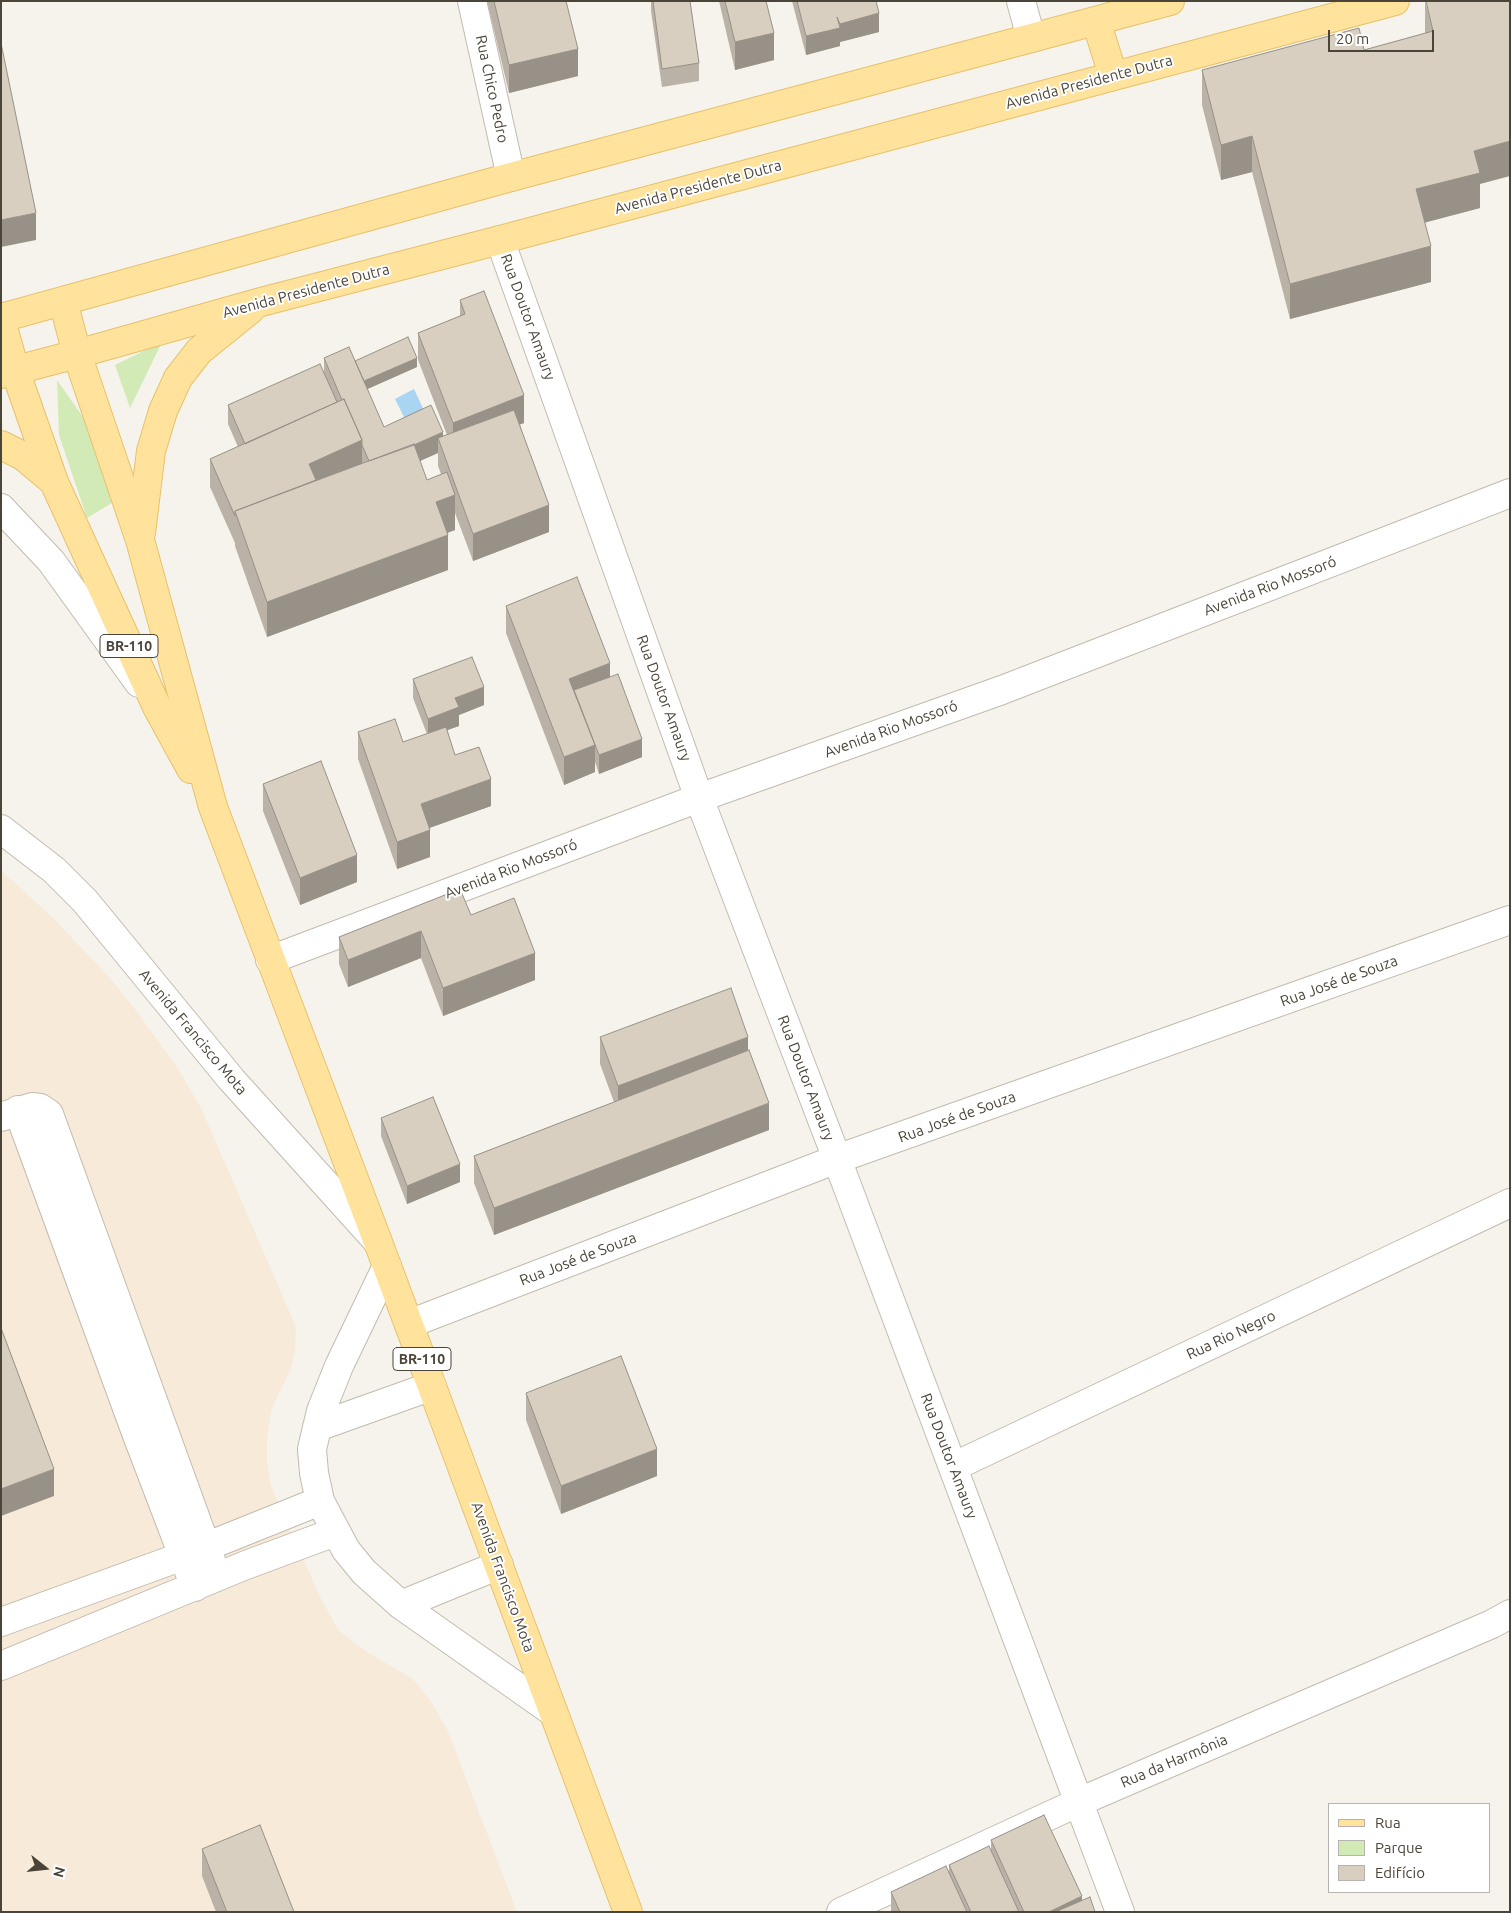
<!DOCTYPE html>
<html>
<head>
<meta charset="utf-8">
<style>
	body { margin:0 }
	#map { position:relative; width:1511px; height:1913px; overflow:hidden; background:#f6f3ec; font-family:Ubuntu,sans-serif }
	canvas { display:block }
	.frame { position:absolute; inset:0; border:2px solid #4b4439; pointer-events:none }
	.legend { position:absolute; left:1328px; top:1803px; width:162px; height:90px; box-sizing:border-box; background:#fff; border:1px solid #b7b4b0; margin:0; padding:6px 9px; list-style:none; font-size:15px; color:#4b4439 }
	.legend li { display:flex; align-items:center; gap:10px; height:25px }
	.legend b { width:25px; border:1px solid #b7b4b0 }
	.north { position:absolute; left:20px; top:1843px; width:50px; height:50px; -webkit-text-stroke:4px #fff; paint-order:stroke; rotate:106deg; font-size:14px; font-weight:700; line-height:20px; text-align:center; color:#4b4439 }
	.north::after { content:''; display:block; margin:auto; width:18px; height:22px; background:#4b4439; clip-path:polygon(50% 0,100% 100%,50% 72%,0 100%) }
	.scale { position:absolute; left:1328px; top:30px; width:106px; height:22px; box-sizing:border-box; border:2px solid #4b4439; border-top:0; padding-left:6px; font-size:15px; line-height:18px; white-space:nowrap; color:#4b4439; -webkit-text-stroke:4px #fff; paint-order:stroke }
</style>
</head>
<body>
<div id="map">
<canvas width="1511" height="1913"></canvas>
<div class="frame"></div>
<ul class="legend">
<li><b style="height:6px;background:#ffe39c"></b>Rua</li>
<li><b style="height:14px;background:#d2eab5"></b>Parque</li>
<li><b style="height:14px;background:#d8cfc1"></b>Edifício</li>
</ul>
<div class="north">N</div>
<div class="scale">20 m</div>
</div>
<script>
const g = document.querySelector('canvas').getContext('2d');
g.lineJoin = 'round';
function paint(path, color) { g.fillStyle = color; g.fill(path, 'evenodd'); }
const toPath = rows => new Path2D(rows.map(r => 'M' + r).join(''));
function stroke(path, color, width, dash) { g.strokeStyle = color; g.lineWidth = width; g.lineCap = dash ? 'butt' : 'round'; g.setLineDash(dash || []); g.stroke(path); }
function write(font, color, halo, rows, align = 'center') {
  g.font = font + ' Ubuntu,sans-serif'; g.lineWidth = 4; g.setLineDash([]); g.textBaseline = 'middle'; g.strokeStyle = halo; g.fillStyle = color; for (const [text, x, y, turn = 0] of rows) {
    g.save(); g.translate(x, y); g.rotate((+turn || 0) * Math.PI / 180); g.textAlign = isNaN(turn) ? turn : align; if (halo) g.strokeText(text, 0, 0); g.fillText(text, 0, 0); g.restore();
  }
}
paint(toPath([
	[1,870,54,919,110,978,135,1009,177,1067,202,1110,296,1327,295,1351,291,1368,272,1408,267,1438,267,1462,271,1486,322,1601,339,1631,364,1650,413,1679,430,1700,448,1731,517,1912,1,1912]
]), '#f7ead8');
paint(toPath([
	[162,342,130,408,115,365],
	[57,380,90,427,112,503,87,518,59,435]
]), '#d2eab5');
paint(toPath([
	[414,389,428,419,410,429,395,399]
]), '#a9d4f2');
const minor = toPath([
	[472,1,511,177],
	[1021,1,1031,38],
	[500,240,699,798,837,1159,1120,1912],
	[1,508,51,561,139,683],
	[1,829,54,870,85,901,231,1079,377,1241],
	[270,960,699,798,1002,690,1510,493],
	[18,1110,135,1430,195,1587],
	[1,1117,32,1107,40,1108,49,1114,217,1577],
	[387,1266,339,1366,321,1411,312,1449,314,1473,320,1501,346,1550,364,1572,401,1605,553,1712],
	[409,1324,837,1159,1510,920],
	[317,1427,432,1386],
	[953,1467,1510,1203],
	[401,1605,499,1565],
	[1,1622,183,1556,320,1501],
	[1,1666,246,1565,335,1532],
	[841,1912,1079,1802,1492,1624,1510,1614]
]);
const major = toPath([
	[1096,21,1113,75],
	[63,301,77,354,140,540,213,807,378,1242,628,1912],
	[1,318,511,177,1170,1],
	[1,320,15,370,54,482,157,707,191,769],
	[1,374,77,354,261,302,500,240,1395,1],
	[1,445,23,456,53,481],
	[141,533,151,451,163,411,178,378,199,351,251,309]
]);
stroke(minor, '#c2bbae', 30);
stroke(major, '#e6c16a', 30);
stroke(minor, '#fff', 28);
stroke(major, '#ffe39c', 28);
paint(toPath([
	[487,1,566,1,578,76,509,93],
	[651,1,690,1,699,63,699,81,662,87,651,11],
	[719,1,766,1,774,60,735,70],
	[792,1,876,1,879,32,840,42,840,46,806,55],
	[1425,1,1480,184,1480,208,1425,222,1431,282,1290,319,1252,172,1221,180,1202,105,1202,70,1364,50,1425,33],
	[460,300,524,423,520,424,549,532,473,561,455,513,455,530,447,533,448,570,267,637,235,546,235,543,210,487,210,459,238,447,228,424,228,405,324,372,324,358,417,367,367,389,384,427,443,436,447,435,418,360,418,333,460,316],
	[438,453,438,466,441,474,427,480,420,461],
	[506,606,610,677,642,757,599,774,595,762,595,772,564,785,506,633],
	[413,679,484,705,459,715,459,726,447,730,455,755,491,806,429,828,430,857,397,869,358,759,358,732,403,742,427,734,413,698],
	[263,784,357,882,300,905,263,811],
	[471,915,535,980,443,1016,421,958,348,987,339,964,339,937],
	[600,1037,748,1051,769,1130,494,1235,474,1183,474,1156,614,1102,600,1064],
	[381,1118,460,1182,407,1204,381,1136],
	[526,1393,657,1476,561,1514,526,1420],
	[991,1840,1082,1900,1095,1912,891,1912,891,1892,949,1872,949,1865,991,1850],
	[202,1849,294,1912,216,1912,202,1876]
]), '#bab2a6');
paint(toPath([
	[879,13,879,32,840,42,840,24],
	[840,28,840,46,806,55,806,36],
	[774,33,774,60,735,70,735,42],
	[578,49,578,76,509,93,509,65],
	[1252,136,1252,172,1221,180,1221,145],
	[1510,141,1510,176,1480,184,1480,208,1416,225,1416,189,1474,151],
	[36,213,36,240,1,247,1,220],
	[1431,246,1431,282,1290,319,1290,284],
	[417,358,417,367,363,391,363,381],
	[524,395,524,423,453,450,453,423],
	[443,432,443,451,438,438,438,453,370,483,370,464],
	[362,440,362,467,309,483,309,464],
	[455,495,455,530,436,537,436,502],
	[549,505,549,532,473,561,473,534],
	[448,535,448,570,267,637,267,602],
	[610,663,610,690,574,690,574,704,569,679],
	[484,687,484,705,459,715,459,726,428,737,428,719,455,698],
	[642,739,642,757,599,774,599,755],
	[595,745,595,772,564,785,564,757],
	[491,779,491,806,421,831,421,804],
	[430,830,430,857,397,869,397,842],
	[357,855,357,882,300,905,300,878],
	[421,931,421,958,348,987,348,960],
	[535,953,535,980,443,1016,443,988],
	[748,1037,748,1064,618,1114,618,1086],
	[769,1103,769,1130,494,1235,494,1208],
	[460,1164,460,1182,407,1204,407,1186],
	[657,1449,657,1476,561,1514,561,1486],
	[54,1469,54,1496,1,1516,1,1489],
	[1082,1896,1082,1912,1049,1912]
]), '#979187');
const building = toPath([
	[494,1,566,1,578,49,509,65,494,1],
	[653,1,690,1,699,63,662,69,653,1],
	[725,1,766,1,774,33,735,42,725,1],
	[797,1,876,1,879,13,840,24,837,17,840,28,806,36,797,1],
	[1426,1,1510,1,1510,141,1474,151,1480,173,1416,189,1431,246,1290,284,1252,136,1221,145,1202,70,1359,28,1364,50,1433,31,1426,1],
	[1,43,36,213,1,220,1,43],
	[484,291,524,395,453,423,418,333,465,314,460,300,484,291],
	[408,337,417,358,364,381,355,361,408,337],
	[349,347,384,427,431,405,443,432,414,445,369,461,362,445,362,440,344,399,342,400,324,358,349,347],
	[320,364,337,402,245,444,228,405,320,364],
	[344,399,362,440,309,464,316,480,235,511,235,516,210,459,344,399],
	[514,410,549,505,473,534,438,438,514,410],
	[414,444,427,480,447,472,455,495,436,502,448,535,267,602,235,511,414,444],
	[577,577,610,663,569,679,595,745,564,757,506,606,577,577],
	[472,657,484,687,455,698,459,707,428,719,413,679,472,657],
	[618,674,642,739,599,755,574,690,618,674],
	[395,719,403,742,446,727,455,755,479,747,491,779,421,804,430,830,397,842,358,732,395,719],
	[321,761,357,855,300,878,263,784,321,761],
	[460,889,471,915,514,898,535,953,443,988,421,931,348,960,339,937,460,889],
	[731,988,748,1037,618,1086,600,1037,731,988],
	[749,1050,769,1103,494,1208,474,1156,749,1050],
	[433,1097,460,1164,407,1186,381,1118,433,1097],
	[1,1328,54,1469,1,1489,1,1328],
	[621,1356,657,1449,561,1486,526,1393,621,1356],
	[1044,1815,1082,1896,1049,1912,1024,1912,991,1840,1044,1815],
	[260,1825,294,1912,227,1912,202,1849,260,1825],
	[989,1846,1019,1912,971,1912,949,1865,989,1846],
	[946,1866,967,1912,900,1912,891,1892,946,1866],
	[1090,1897,1095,1912,1055,1912,1090,1897]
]);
paint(building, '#d8cfc1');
stroke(building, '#979187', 1);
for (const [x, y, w] of [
	[129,646,58],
	[422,1359,58]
]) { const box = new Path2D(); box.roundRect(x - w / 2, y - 11.5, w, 23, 4); g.fillStyle = '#fff'; g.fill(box); stroke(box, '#4b4439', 1); }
write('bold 14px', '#4b4439', null, [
	["BR-110",129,646],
	["BR-110",422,1359]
]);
write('15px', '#4b4439', '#fff', [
	["Avenida Presidente Dutra",1089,82,-15],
	["Rua Chico Pedro",492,89,78],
	["Avenida Presidente Dutra",698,187,-15],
	["Avenida Presidente Dutra",306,291,-15],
	["Rua Doutor Amaury",528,317,70],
	["Avenida Rio Mossoró",1270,586,-21],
	["Rua Doutor Amaury",664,698,70],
	["Avenida Rio Mossoró",891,729,-20],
	["Avenida Rio Mossoró",511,869,-21],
	["Rua José de Souza",1339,981,-20],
	["Avenida Francisco Mota",193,1032,50],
	["Rua Doutor Amaury",806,1078,69],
	["Rua José de Souza",957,1117,-20],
	["Rua José de Souza",578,1259,-21],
	["Rua Rio Negro",1231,1335,-25],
	["Rua Doutor Amaury",949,1456,69],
	["Avenida Francisco Mota",503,1577,70],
	["Rua da Harmônia",1174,1761,-23]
]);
</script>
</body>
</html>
